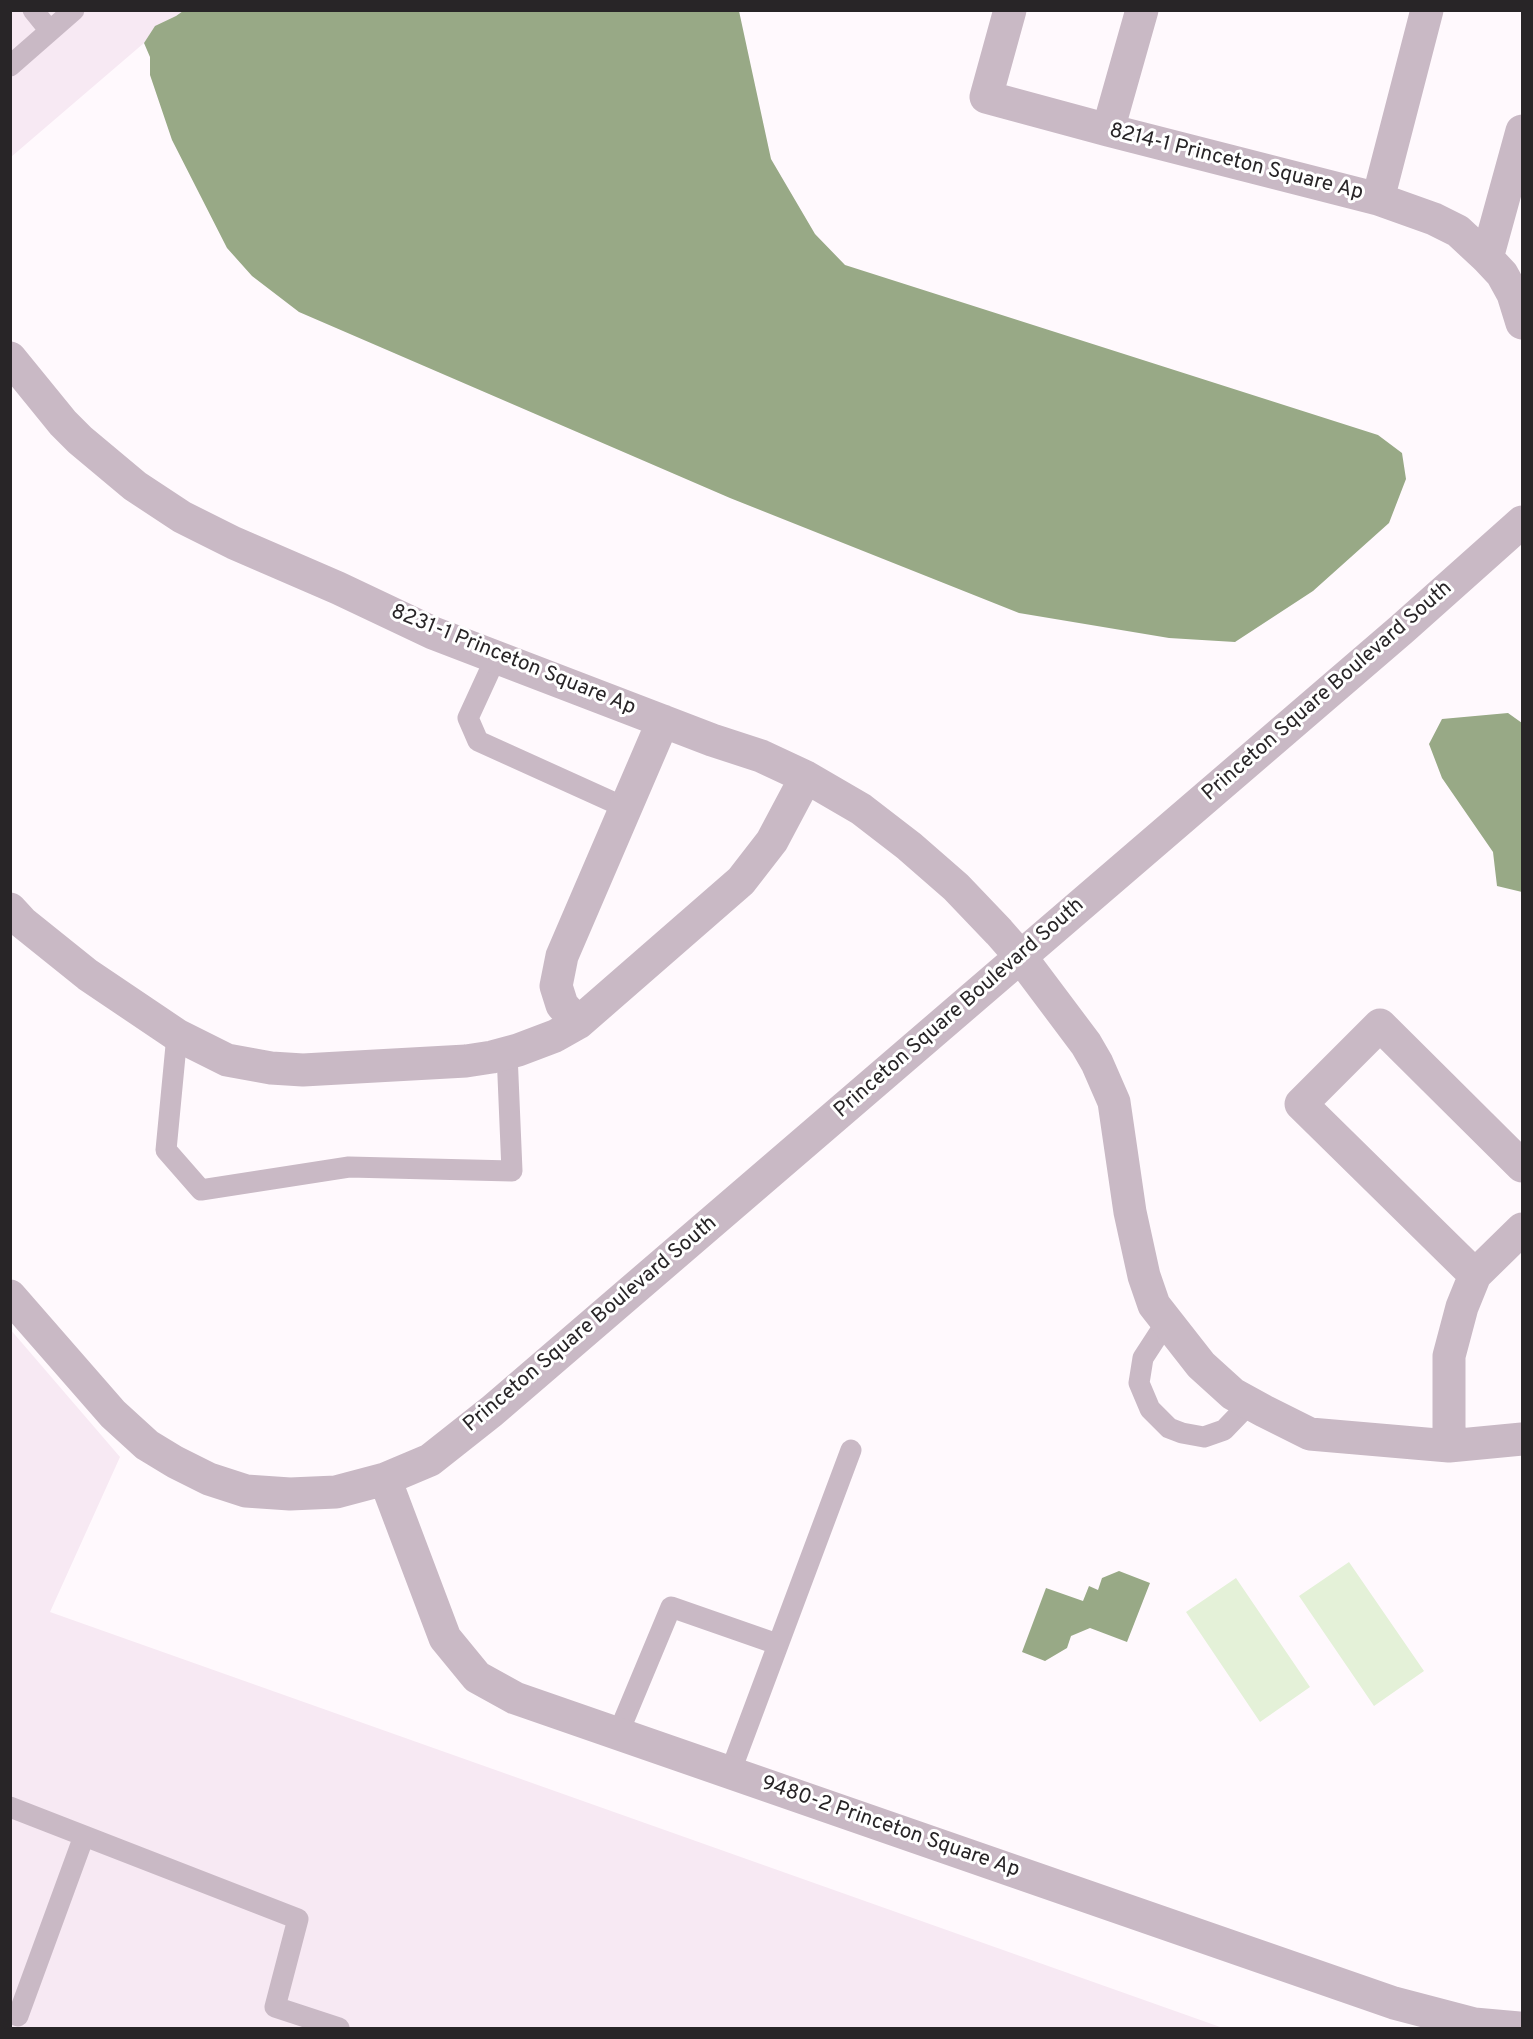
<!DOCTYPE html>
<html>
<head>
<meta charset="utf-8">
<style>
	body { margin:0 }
	#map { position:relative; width:1533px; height:2039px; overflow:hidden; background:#fff9fd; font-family:Overpass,sans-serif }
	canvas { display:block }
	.frame { position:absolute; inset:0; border:12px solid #282527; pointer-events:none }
</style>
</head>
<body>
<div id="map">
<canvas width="1533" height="2039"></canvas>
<div class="frame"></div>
</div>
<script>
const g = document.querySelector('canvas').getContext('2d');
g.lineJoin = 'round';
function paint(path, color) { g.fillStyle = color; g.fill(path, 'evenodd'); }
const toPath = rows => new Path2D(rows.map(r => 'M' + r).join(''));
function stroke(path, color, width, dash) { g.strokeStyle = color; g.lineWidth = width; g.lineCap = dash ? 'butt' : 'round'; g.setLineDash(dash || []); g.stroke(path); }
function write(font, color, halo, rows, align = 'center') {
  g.font = font + ' Overpass,sans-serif'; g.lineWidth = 6; g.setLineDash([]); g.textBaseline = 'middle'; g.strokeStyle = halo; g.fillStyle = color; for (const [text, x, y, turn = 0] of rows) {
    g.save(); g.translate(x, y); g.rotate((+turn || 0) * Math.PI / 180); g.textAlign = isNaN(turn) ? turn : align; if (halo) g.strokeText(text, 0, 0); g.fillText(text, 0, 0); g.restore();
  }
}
paint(toPath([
	[11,11,183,11,176,16,155,27,144,43,11,157],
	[10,1329,120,1457,50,1612,1223,2028,11,2028]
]), '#f7e9f3');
paint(toPath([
	[1349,1562,1424,1671,1374,1706,1299,1596],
	[1236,1578,1310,1687,1260,1722,1186,1612]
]), '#e4f1d8');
paint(toPath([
	[183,11,739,11,771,159,815,234,845,265,1378,435,1402,453,1406,479,1389,523,1313,591,1235,642,1169,638,1019,613,730,498,299,312,252,276,227,248,172,140,150,75,150,57,144,43,155,26,176,16],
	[1508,713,1522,723,1522,892,1497,886,1493,852,1442,778,1429,744,1442,719],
	[1119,1571,1150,1583,1127,1642,1090,1628,1071,1636,1067,1648,1045,1661,1022,1652,1046,1588,1083,1601,1089,1586,1098,1590,1102,1578]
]), '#98a986');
stroke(toPath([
	[33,10,50,31],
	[10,66,74,10],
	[496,657,468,718,478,741,626,808],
	[177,1035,166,1150,201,1190,349,1167,512,1171,507,1053],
	[1167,1321,1143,1358,1139,1383,1150,1409,1169,1428,1182,1433,1204,1437,1224,1430,1250,1403],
	[618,1734,671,1607,777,1644],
	[730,1773,851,1450],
	[10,1807,298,1919,275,2007,339,2028],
	[10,2013,18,2016,84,1836]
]), '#c9b9c5', 21);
stroke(toPath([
	[1010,10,986,97,1108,130,1378,199,1434,219,1458,231,1487,258,1502,274,1513,294,1522,323],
	[1108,130,1142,10],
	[1378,199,1427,10],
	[1487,258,1522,131],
	[10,358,63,423,80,440,135,486,182,517,234,543,338,588,433,633,712,740,761,756,806,777,861,809,909,846,956,887,999,932,1020,956,1086,1044,1097,1063,1114,1102,1130,1212,1144,1276,1154,1305,1201,1365,1233,1394,1264,1411,1310,1434,1449,1446,1522,1439],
	[10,909,22,922,88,975,177,1035,227,1060,271,1068,303,1070,466,1061,492,1057,518,1050,555,1036,578,1023,741,881,772,841,806,777],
	[578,1023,562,1005,556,986,562,956,663,721],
	[1522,1166,1380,1025,1301,1104,1475,1275,1522,1229],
	[10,1296,113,1414,147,1445,175,1462,209,1479,246,1491,290,1494,336,1492,385,1479,430,1460,492,1411,1402,629,1522,522],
	[1449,1446,1449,1356,1462,1307,1475,1275],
	[385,1479,445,1638,477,1677,515,1698,1394,2003,1474,2024,1519,2028]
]), '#c9b9c5', 33);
write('21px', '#282527', '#fff', [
	["8214-1 Princeton Square Ap",1236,163,14],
	["8231-1 Princeton Square Ap",513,661,22],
	["Princeton Square Boulevard South",1328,692,-41],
	["Princeton Square Boulevard South",960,1009,-41],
	["Princeton Square Boulevard South",591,1325,-40],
	["9480-2 Princeton Square Ap",890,1828,19]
]);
</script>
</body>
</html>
